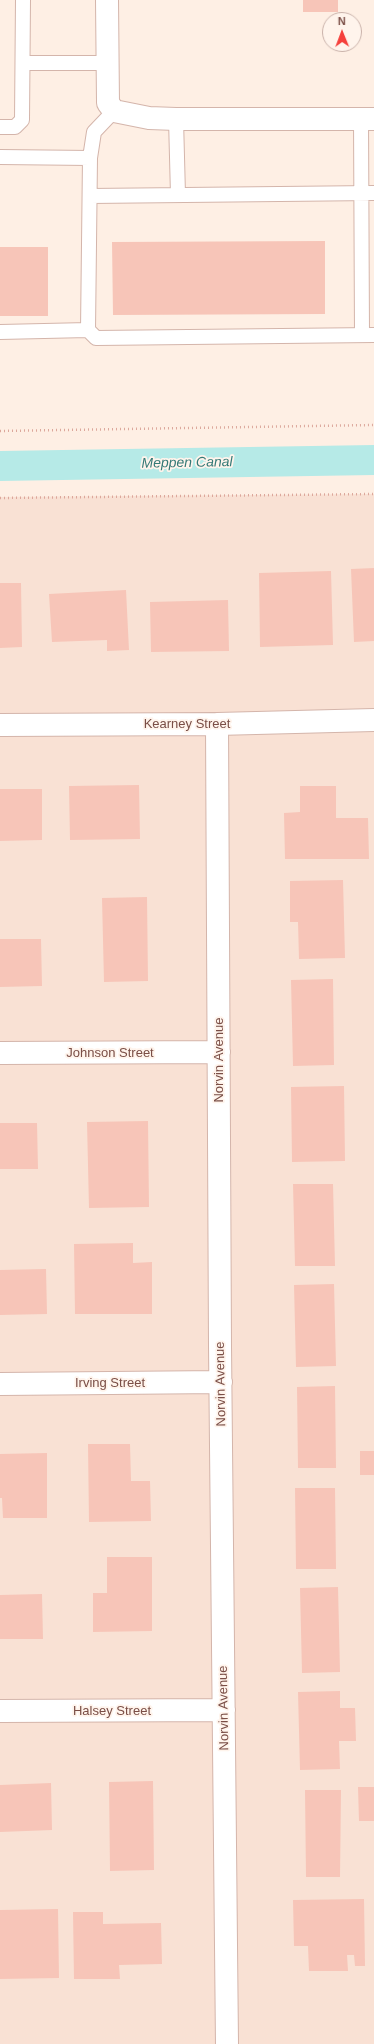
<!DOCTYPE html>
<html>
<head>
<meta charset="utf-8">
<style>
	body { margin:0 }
	#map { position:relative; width:374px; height:2044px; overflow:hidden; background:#feefe4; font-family:Arial,sans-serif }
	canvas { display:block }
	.north { position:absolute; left:322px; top:12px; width:40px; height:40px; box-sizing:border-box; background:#fff4ec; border:1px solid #cab2aa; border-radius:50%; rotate:359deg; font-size:11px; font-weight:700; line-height:16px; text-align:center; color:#7a4e46 }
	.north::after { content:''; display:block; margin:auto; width:14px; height:18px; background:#f5403c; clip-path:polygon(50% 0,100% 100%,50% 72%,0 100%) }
</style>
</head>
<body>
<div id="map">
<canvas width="374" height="2044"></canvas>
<div class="north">N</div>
</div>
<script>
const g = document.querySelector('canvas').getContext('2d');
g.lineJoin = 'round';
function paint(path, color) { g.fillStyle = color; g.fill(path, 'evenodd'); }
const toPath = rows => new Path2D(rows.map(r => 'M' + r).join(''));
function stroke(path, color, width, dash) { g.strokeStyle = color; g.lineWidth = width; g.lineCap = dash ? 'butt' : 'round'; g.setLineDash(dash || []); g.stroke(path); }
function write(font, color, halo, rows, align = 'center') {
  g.font = font + ' Arial,sans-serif'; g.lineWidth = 3.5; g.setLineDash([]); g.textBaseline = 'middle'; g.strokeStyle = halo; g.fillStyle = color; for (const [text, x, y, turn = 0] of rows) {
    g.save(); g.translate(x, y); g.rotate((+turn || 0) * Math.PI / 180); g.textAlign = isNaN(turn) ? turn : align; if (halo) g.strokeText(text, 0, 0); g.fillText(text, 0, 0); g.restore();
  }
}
paint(toPath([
	[374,494,374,2044,0,2044,0,497]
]), '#f9e1d4');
stroke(toPath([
	[0,466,374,460]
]), '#b6eae7', 30);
paint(toPath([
	[303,0,338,0,338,12,303,12],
	[325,241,325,314,113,315,112,242],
	[0,247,48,247,48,316,0,316],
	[374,568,374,641,354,642,351,569],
	[331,571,333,645,260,647,259,573],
	[0,583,21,583,22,647,0,648],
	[126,590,129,650,107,651,107,640,52,642,49,594],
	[228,600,229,651,151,652,150,602],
	[139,785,140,839,70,840,69,786],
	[300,786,336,786,336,818,368,818,369,859,285,859,284,813,300,812],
	[0,789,42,789,42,840,0,841],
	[343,880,345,958,299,959,298,922,290,922,290,881],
	[147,897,148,981,104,982,102,898],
	[0,939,41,939,42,986,0,987],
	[333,979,334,1065,293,1066,291,980],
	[344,1086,345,1161,292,1162,291,1087],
	[148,1121,149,1207,89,1208,87,1122],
	[0,1123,37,1123,38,1169,0,1169],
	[293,1184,333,1184,335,1266,295,1266],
	[133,1243,133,1263,152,1262,152,1314,75,1314,74,1244],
	[46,1269,47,1314,0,1315,0,1270],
	[334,1284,336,1366,296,1367,294,1285],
	[335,1386,336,1468,298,1468,297,1387],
	[88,1444,130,1444,131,1481,150,1481,151,1521,89,1522],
	[360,1451,374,1451,374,1475,360,1475],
	[47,1453,47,1518,3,1518,2,1498,0,1498,0,1454],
	[295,1488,335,1488,336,1569,296,1569],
	[107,1557,152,1557,152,1631,93,1632,93,1593,107,1593],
	[338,1587,340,1672,302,1673,300,1588],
	[42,1594,43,1639,0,1639,0,1595],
	[340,1691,340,1708,355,1708,356,1741,339,1741,340,1769,300,1770,298,1692],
	[153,1781,154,1870,110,1871,109,1782],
	[51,1783,52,1830,0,1832,0,1785],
	[358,1787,374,1787,374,1821,359,1821],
	[305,1790,341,1790,340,1877,306,1877],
	[364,1899,365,1966,355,1966,354,1955,347,1955,348,1971,309,1971,308,1946,294,1946,293,1900],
	[58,1909,59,1978,0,1979,0,1910],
	[73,1912,103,1912,103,1924,161,1923,162,1964,119,1965,120,1979,74,1979]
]), '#f7c5b8');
const lane = toPath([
	[23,63,108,63],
	[114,111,94,132,90,158,88,330,96,338,374,335],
	[176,119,178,195],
	[361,119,362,335],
	[0,127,15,127,22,120,23,0],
	[0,157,90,158],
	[90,196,374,193],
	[0,332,88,330]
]);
const street = toPath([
	[107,0,108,103,114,111,149,118,176,119,374,119],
	[217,724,220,1346,227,2044],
	[0,725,217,724,374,720],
	[0,1053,219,1052],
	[0,1384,221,1382],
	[0,1711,224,1710]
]);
stroke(lane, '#d4b5ab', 16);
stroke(street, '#d4b5ab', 24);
stroke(toPath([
	[0,431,374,425],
	[0,498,374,494]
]), '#dca79b', 2.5, [1, 3]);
stroke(lane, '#fff', 14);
stroke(street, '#fff', 22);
write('13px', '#7a4e46', '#fff4ec', [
	["Kearney Street",187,724],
	["Johnson Street",110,1053],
	["Norvin Avenue",219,1060,-90],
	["Irving Street",110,1383],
	["Norvin Avenue",221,1384,-91],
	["Norvin Avenue",224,1708,-91],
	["Halsey Street",112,1711]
]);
write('italic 14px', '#357976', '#fff4ec', [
	["Meppen Canal",187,463,-1]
]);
</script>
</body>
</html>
